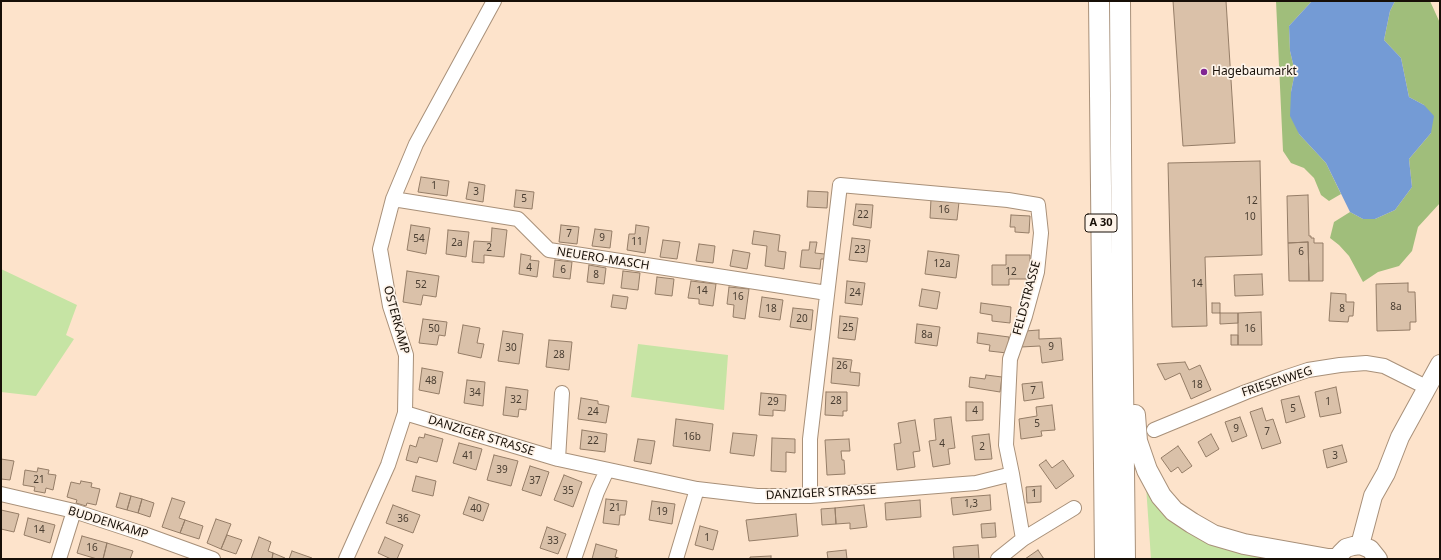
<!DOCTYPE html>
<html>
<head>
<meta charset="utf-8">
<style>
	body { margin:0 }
	#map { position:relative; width:1441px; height:560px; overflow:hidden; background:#fde3cb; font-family:"Noto Sans",sans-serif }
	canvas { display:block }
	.frame { position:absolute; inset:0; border:2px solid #170f07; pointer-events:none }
</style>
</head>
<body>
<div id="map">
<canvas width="1441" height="560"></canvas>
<div class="frame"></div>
</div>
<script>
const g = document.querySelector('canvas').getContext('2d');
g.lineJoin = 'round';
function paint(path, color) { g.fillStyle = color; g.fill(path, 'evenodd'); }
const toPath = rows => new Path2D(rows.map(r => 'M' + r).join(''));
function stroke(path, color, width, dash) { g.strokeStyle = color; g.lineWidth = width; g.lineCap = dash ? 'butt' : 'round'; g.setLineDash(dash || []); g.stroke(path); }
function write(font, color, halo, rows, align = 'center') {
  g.font = font + ' "Noto Sans",sans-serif'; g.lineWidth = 3.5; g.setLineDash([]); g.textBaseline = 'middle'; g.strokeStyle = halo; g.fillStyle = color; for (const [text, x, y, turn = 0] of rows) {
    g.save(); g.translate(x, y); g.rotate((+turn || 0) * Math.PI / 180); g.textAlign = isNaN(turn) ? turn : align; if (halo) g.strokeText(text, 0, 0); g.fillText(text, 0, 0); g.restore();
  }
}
paint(toPath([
	[1,269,77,305,66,335,74,339,36,396,1,392],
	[638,344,728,355,724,410,631,397],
	[1143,442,1164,492,1201,525,1323,559,1151,559]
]), '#c6e4a4');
paint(toPath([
	[1276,1,1312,1,1289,26,1290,51,1295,72,1291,92,1299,134,1326,163,1341,194,1329,201,1321,195,1314,178,1304,168,1291,163,1283,151],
	[1395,1,1430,1,1440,23,1440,203,1418,227,1412,251,1399,266,1378,272,1363,282,1349,256,1339,245,1330,238,1334,222,1350,212,1363,219,1375,219,1395,210,1412,187,1409,159,1431,133,1424,105,1409,97,1401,58,1384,40,1390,11]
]), '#a0be7b');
paint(toPath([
	[1312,1,1395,1,1390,11,1384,40,1401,58,1409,97,1424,105,1434,116,1431,133,1409,159,1412,187,1395,210,1375,219,1363,219,1350,212,1326,163,1299,134,1290,116,1291,92,1295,72,1290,51,1289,26]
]), '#749bd5');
const building = toPath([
	[1173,1,1226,1,1235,143,1183,146,1173,1],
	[1260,161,1262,255,1205,257,1207,326,1172,327,1168,163,1260,161],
	[421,177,449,181,447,196,418,192,421,177],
	[469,182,485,185,483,202,466,199,469,182],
	[516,190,534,192,532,209,514,207,516,190],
	[808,191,828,192,827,208,807,207,808,191],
	[1308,195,1309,236,1311,236,1311,238,1314,238,1314,243,1323,243,1323,281,1309,281,1308,242,1288,243,1287,196,1308,195],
	[931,199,959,202,957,220,930,218,931,199],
	[856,204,873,205,871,228,853,225,856,204],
	[1011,215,1030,216,1029,233,1015,232,1015,227,1010,227,1011,215],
	[411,225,430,228,426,254,407,250,411,225],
	[561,225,579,227,577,244,559,242,561,225],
	[636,225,649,227,645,253,627,250,629,234,635,234,636,225],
	[492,228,507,230,504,257,484,255,484,263,472,262,474,241,491,242,492,228],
	[595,229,612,231,610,248,592,246,595,229],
	[448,230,469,232,466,257,446,254,448,230],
	[754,231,780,235,778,251,786,252,784,269,765,266,767,246,752,244,754,231],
	[852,238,870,240,867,262,849,260,852,238],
	[663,240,680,242,677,259,660,257,663,240],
	[810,242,817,242,815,253,825,254,824,259,821,259,820,269,800,267,802,250,809,250,810,242],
	[1308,242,1309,281,1289,281,1288,243,1308,242],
	[699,244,715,246,713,263,696,261,699,244],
	[733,250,750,253,747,269,730,266,733,250],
	[928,251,959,255,956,278,925,274,928,251],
	[521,254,531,256,530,260,539,261,537,277,519,274,521,254],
	[1006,255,1030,255,1030,279,1009,279,1009,285,992,285,992,265,1006,265,1006,255],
	[555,260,572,262,570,279,553,277,555,260],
	[589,265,606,268,604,284,587,282,589,265],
	[407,271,439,276,436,297,423,295,421,305,403,302,407,271],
	[623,271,640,273,638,290,621,288,623,271],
	[1262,274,1263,295,1235,296,1234,275,1262,274],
	[657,277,674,279,672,296,655,294,657,277],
	[691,281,716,284,713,306,699,304,699,299,688,298,691,281],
	[847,281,865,283,862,305,845,303,847,281],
	[1408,283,1408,292,1415,292,1416,322,1410,322,1410,330,1377,331,1376,284,1408,283],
	[729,287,749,289,745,319,733,317,734,305,727,304,729,287],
	[922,289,940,292,937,309,919,306,922,289],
	[1331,293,1346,294,1346,302,1354,302,1353,316,1349,316,1348,322,1329,321,1331,293],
	[613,295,628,297,626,309,611,307,613,295],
	[762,297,783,300,780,320,759,317,762,297],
	[981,303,1011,307,1010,323,992,321,992,315,980,313,981,303],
	[1212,303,1220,303,1220,313,1212,313,1212,303],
	[793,308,813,310,811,330,790,327,793,308],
	[1261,312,1262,345,1238,345,1238,313,1261,312],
	[1220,313,1238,313,1238,323,1220,324,1220,313],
	[840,316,858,318,855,340,838,338,840,316],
	[423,319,447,322,445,336,439,335,437,345,419,343,423,319],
	[917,324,940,327,937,346,915,343,917,324],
	[463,325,480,328,477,343,484,344,481,358,458,353,463,325],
	[1039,330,1039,339,1061,338,1063,360,1042,363,1040,346,1021,347,1025,331,1039,330],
	[503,331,523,334,519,364,498,361,503,331],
	[978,333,1009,337,1007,353,989,351,990,345,977,343,978,333],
	[1231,335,1238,335,1238,345,1231,345,1231,335],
	[549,340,572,342,569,370,546,367,549,340],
	[833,358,852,360,850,372,860,373,859,386,831,383,833,358],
	[1185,362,1189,370,1200,365,1211,390,1191,399,1180,373,1165,380,1157,364,1185,362],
	[422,368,443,372,439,394,419,390,422,368],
	[986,375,1002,377,1000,392,969,387,970,377,985,379,986,375],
	[467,380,485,382,483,406,464,403,467,380],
	[1042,382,1044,398,1024,401,1022,384,1042,382],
	[506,387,528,390,526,410,519,409,518,417,503,415,506,387],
	[1336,387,1341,413,1320,417,1315,392,1336,387],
	[826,392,847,392,847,411,843,411,843,416,825,415,826,392],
	[761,393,786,395,785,411,773,410,773,416,759,415,761,393],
	[1299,396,1305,417,1286,423,1281,400,1299,396],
	[581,398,598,401,598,404,609,406,606,423,578,419,581,398],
	[966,402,983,402,983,420,966,421,966,402],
	[1052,405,1055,430,1041,431,1042,436,1021,439,1019,419,1037,416,1036,407,1052,405],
	[1262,408,1266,421,1273,419,1281,443,1262,449,1250,412,1262,408],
	[951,417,955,448,948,449,950,464,933,467,929,441,936,440,934,419,951,417],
	[1240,417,1247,436,1232,442,1225,422,1240,417],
	[676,419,713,424,710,451,673,446,676,419],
	[915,420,920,451,913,452,915,467,897,470,894,444,901,443,898,423,915,420],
	[582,430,607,434,605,452,580,449,582,430],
	[733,433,757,435,754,456,730,453,733,433],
	[425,434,443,439,437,462,419,457,417,463,406,460,410,445,416,447,419,437,424,438,425,434],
	[989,434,992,459,975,460,972,436,989,434],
	[1211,434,1219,449,1206,457,1198,442,1211,434],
	[772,438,795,439,795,453,786,452,786,472,771,471,772,438],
	[638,439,655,441,651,464,634,461,638,439],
	[849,439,850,451,841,451,842,460,844,460,845,474,827,475,825,440,849,439],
	[459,443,482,449,476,470,453,463,459,443],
	[1342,445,1347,462,1327,468,1323,450,1342,445],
	[1178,446,1192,466,1182,473,1178,467,1171,472,1161,458,1178,446],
	[494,455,518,461,511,486,487,480,494,455],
	[1,459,14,461,10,480,1,479,1,459],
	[1046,460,1052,468,1063,460,1074,476,1056,489,1039,465,1046,460],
	[530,466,549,472,541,496,522,490,530,466],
	[38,468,49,470,48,474,56,475,53,490,46,488,45,493,34,491,35,487,23,485,25,470,37,472,38,468],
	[564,475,582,482,573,507,554,500,564,475],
	[416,476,436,481,433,496,412,491,416,476],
	[81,481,92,483,91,487,100,489,96,505,87,503,86,506,76,503,77,500,67,497,71,482,80,484,81,481],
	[1041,486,1041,502,1027,503,1026,487,1041,486],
	[120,493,131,496,127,510,116,507,120,493],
	[990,495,991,510,953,515,951,498,990,495],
	[131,496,142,499,138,513,127,510,131,496],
	[469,497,489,504,483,521,463,514,469,497],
	[172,498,185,502,179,518,185,520,180,533,162,527,172,498],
	[142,499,154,503,150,517,138,513,142,499],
	[606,499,627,501,625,515,620,515,619,525,603,523,606,499],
	[920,500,921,517,886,520,885,503,920,500],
	[652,501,675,504,672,524,649,520,652,501],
	[393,505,420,515,413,533,386,523,393,505],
	[864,505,867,527,850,529,850,523,836,524,835,508,864,505],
	[835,508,836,524,822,525,821,509,835,508],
	[1,510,19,514,14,532,1,529,1,510],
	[796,514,798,536,749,541,746,520,796,514],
	[28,518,55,525,50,543,24,535,28,518],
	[216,519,231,524,221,549,207,543,216,519],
	[185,520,203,526,199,539,180,533,185,520],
	[995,523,996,537,982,538,981,524,995,523],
	[700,526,718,531,713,550,695,545,700,526],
	[547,527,566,534,558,554,540,548,547,527],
	[227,535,242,540,236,554,221,549,227,535],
	[82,536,107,543,103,559,97,559,77,553,82,536],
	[259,537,271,542,268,551,273,553,272,559,251,559,259,537],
	[385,537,403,545,397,559,391,559,378,553,385,537],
	[107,543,133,551,130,559,103,559,107,543],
	[596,544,617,550,615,557,621,559,592,559,596,544],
	[978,545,979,559,954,559,953,547,978,545],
	[846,550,847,559,828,559,827,552,846,550],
	[1038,550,1044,559,1025,559,1038,550],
	[292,551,312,558,311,559,289,559,292,551],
	[273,553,285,558,285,559,272,559,273,553],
	[771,556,771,559,750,559,750,557,771,556]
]);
paint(building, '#dac1a9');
stroke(building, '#957d67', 1);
const minor = toPath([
	[393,199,518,219,549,250,827,293],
	[405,413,558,459,697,489,757,496,810,496,976,483,1012,474],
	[1154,430,1246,392,1284,378,1308,370,1340,365,1366,363,1384,366,1426,387],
	[558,459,562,393],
	[1,494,74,511,144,534,213,559],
	[810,496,810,439,840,185,1008,200,1038,205,1041,233,1037,272,1025,316,1010,359,1006,445,1012,474,1023,539],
	[59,559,74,511],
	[346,559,388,465,405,413,406,355,390,306,380,249,393,199,416,144,494,1],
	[574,559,597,492,607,470],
	[676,559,697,489],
	[998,559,1023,539,1074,508]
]);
const major = toPath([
	[1360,545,1373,496,1386,473,1400,437,1440,364],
	[1337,559,1341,553,1346,548,1353,546,1360,545,1370,549,1378,559]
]);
const highway = toPath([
	[1099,1,1105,559],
	[1120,1,1122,293,1125,559],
	[1135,415,1137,441,1147,470,1161,496,1174,511,1192,523,1213,535,1244,544,1328,559,1337,559]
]);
stroke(minor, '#a89079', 16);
stroke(major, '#a89079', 20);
stroke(highway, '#a89079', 22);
stroke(minor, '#fff', 14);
stroke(major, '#fff', 18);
stroke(highway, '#fff', 20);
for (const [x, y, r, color] of [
	[1204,72,4,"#812693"]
]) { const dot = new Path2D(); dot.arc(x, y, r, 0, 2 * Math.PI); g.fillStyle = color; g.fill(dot); stroke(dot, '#fef4ea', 1.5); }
write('10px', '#483c30', null, [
	["1",434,186],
	["3",476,192],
	["5",524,199],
	["12",1252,201],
	["16",944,210],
	["22",863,215],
	["10",1250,217],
	["7",569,234],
	["9",602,238],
	["54",419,239],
	["11",637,242],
	["2a",457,243],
	["2",489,248],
	["23",860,250],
	["6",1301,252],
	["12a",942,264],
	["4",529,268],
	["6",563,270],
	["12",1011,272],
	["8",596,275],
	["14",1197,284],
	["52",421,285],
	["14",702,291],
	["24",855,293],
	["16",738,297],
	["8a",1396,307],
	["18",771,309],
	["8",1342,309],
	["20",802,319],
	["25",848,328],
	["50",434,329],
	["16",1250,329],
	["8a",927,335],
	["9",1051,347],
	["30",511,348],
	["28",559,355],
	["26",842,366],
	["48",431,381],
	["18",1197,385],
	["7",1033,391],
	["34",475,393],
	["32",516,400],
	["28",836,401],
	["29",773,402],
	["1",1328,402],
	["5",1293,409],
	["4",975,411],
	["24",593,412],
	["5",1037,424],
	["9",1236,429],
	["7",1267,432],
	["16b",692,437],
	["22",593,441],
	["4",942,444],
	["2",982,447],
	["41",468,456],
	["3",1335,456],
	["39",502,470],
	["21",39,480],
	["37",535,481],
	["35",568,491],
	["1",1034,494],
	["1,3",971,504],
	["21",615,508],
	["40",476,509],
	["19",662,512],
	["36",403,519],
	["14",39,530],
	["1",707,538],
	["33",553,541],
	["16",92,548]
]);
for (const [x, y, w] of [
	[1101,223,32]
]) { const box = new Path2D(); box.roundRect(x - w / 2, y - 9, w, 18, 3); g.fillStyle = '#fef4ea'; g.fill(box); stroke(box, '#170f07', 1); }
write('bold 11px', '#170f07', null, [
	["A 30",1101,223]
]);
write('12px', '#170f07', '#fef4ea', [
	["Hagebaumarkt",1212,72]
], 'left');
write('12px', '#170f07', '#fef4ea', [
	["NEUERO-MASCH",603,259,9],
	["FELDSTRASSE",1027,298,-75],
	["OSTERKAMP",396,320,75],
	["FRIESENWEG",1277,382,-18],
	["DANZIGER STRASSE",481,436,17],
	["DANZIGER STRASSE",821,493,-3],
	["BUDDENKAMP",108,523,17]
]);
</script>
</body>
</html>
